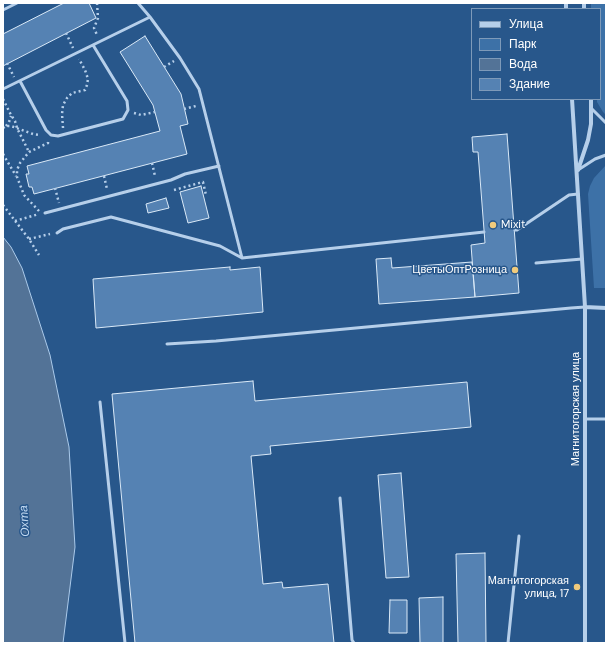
<!DOCTYPE html>
<html>
<head>
<meta charset="utf-8">
<style>
	body { margin:0 }
	#map { position:relative; width:609px; height:646px; overflow:hidden; background:#28578b; font-family:"DM Sans",sans-serif }
	canvas { display:block }
	.frame { position:absolute; inset:0; border:4px solid #fff; pointer-events:none }
	.legend { position:absolute; left:471px; top:8px; width:130px; height:92px; box-sizing:border-box; background:#28578b; border:1px solid #7e9ab9; margin:0; padding:5px 7px; list-style:none; font-size:12px; color:#fff }
	.legend li { display:flex; align-items:center; gap:8px; height:20px }
	.legend b { width:20px; border:1px solid #7e9ab9 }
</style>
</head>
<body>
<div id="map">
<canvas width="609" height="646"></canvas>
<div class="frame"></div>
<ul class="legend">
<li><b style="height:5px;background:#b6cfea"></b>Улица</li>
<li><b style="height:11px;background:#3d71a7"></b>Парк</li>
<li><b style="height:11px;background:#537397"></b>Вода</li>
<li><b style="height:11px;background:#5582b3"></b>Здание</li>
</ul>
</div>
<script>
const g = document.querySelector('canvas').getContext('2d');
g.lineJoin = 'round';
function paint(path, color) { g.fillStyle = color; g.fill(path, 'evenodd'); }
const toPath = rows => new Path2D(rows.map(r => 'M' + r).join(''));
function stroke(path, color, width, dash) { g.strokeStyle = color; g.lineWidth = width; g.lineCap = dash ? 'butt' : 'round'; g.setLineDash(dash || []); g.stroke(path); }
function write(font, color, halo, rows, align = 'center') {
  g.font = font + ' "DM Sans",sans-serif'; g.lineWidth = 3; g.setLineDash([]); g.textBaseline = 'middle'; g.strokeStyle = halo; g.fillStyle = color; for (const [text, x, y, turn = 0] of rows) {
    g.save(); g.translate(x, y); g.rotate((+turn || 0) * Math.PI / 180); g.textAlign = isNaN(turn) ? turn : align; if (halo) g.strokeText(text, 0, 0); g.fillText(text, 0, 0); g.restore();
  }
}
paint(toPath([
	[591,3,606,3,606,115,603,112,597,102,597,99,600,99,600,9,591,9],
	[606,165,606,288,594,288,588,194,590,186,594,178]
]), '#3d71a7');
const water = toPath([
	[3,237,11,247,22,268,50,355,69,447,75,547,63,643,3,643,3,237]
]);
paint(water, '#537397');
stroke(water, '#abcaea', 1);
const building = toPath([
	[64,3,89,3,96,18,3,66,3,34,64,3],
	[145,36,181,94,188,124,180,126,187,154,34,194,32,187,29,187,26,174,29,174,27,166,160,131,153,105,120,52,145,36],
	[507,134,519,293,475,297,471,245,485,243,478,152,473,152,472,137,507,134],
	[201,186,209,218,188,223,180,192,201,186],
	[166,198,169,208,148,213,146,204,166,198],
	[391,258,392,268,472,262,475,297,379,304,376,259,391,258],
	[230,267,230,270,260,267,263,312,96,328,93,279,230,267],
	[253,381,255,401,467,382,471,427,270,446,271,454,251,456,263,584,282,582,283,588,328,584,334,643,135,643,112,394,253,381],
	[401,473,409,577,386,578,378,475,401,473],
	[485,553,486,643,458,643,456,554,485,553],
	[443,597,443,643,420,643,419,598,443,597],
	[390,600,407,600,407,633,389,633,390,600]
]);
paint(building, '#5582b3');
stroke(building, '#dae9f7', 1);
stroke(toPath([
	[97,3,98,18,94,28,97,35],
	[66,33,73,48],
	[7,63,14,77],
	[164,67,174,61],
	[3,99,11,115,15,121,17,128,29,152],
	[184,109,196,106],
	[134,113,141,115,155,112],
	[6,126,9,122,11,116],
	[3,128,6,126,11,126,33,134,40,135],
	[63,128,62,114,63,105,67,98,72,93,85,90,87,85,88,79,85,70,79,59],
	[3,154,16,176],
	[152,163,155,176],
	[104,176,107,189],
	[55,188,59,203],
	[174,190,203,182,206,195],
	[3,205,29,239,39,255],
	[39,211,24,195,17,177,17,170,20,163,29,152,48,143,48,141],
	[15,221,39,214],
	[29,239,50,234]
]), '#b6cfea', 2.5, [2, 3]);
stroke(toPath([
	[138,3,150,17,180,58,199,89,242,258],
	[3,10,17,3],
	[20,81,46,130,51,135,58,136,123,119,128,110,127,101,93,45],
	[3,89,150,17],
	[591,108,606,123],
	[578,170,595,159,606,155],
	[45,213,171,180,185,174,219,166],
	[515,230,517,230,569,195,578,194],
	[57,233,63,229,111,217,220,246,242,258,484,232],
	[536,263,582,259],
	[167,344,216,341,571,308,585,307],
	[100,402,125,643],
	[585,419,606,419],
	[340,498,352,640,354,643],
	[508,643,519,536]
]), '#b6cfea', 3);
stroke(toPath([
	[566,3,566,9],
	[584,3,584,9],
	[572,99,585,307,585,643],
	[578,170,588,140,591,124,591,99],
	[585,307,606,308]
]), '#b6cfea', 4);
for (const [x, y, r, color] of [
	[493,225,4,"#f1cb7c"],
	[515,270,4,"#f1cb7c"],
	[577,587,4,"#f1cb7c"]
]) { const dot = new Path2D(); dot.arc(x, y, r, 0, 2 * Math.PI); g.fillStyle = color; g.fill(dot); stroke(dot, '#28578b', 1.5); }
write('11px', '#fff', '#28578b', [
	["Mixit",501,225,"left"],
	["ЦветыОптРозница",507,270],
	["Магнитогорская",569,581],
	["улица, 17",569,594]
], 'right');
write('11px', '#fff', '#28578b', [
	["Магнитогорская улица",576,409,-90]
]);
write('italic 12px', '#c2d9f1', '#28578b', [
	["Охта",25,521,-94]
]);
</script>
</body>
</html>
